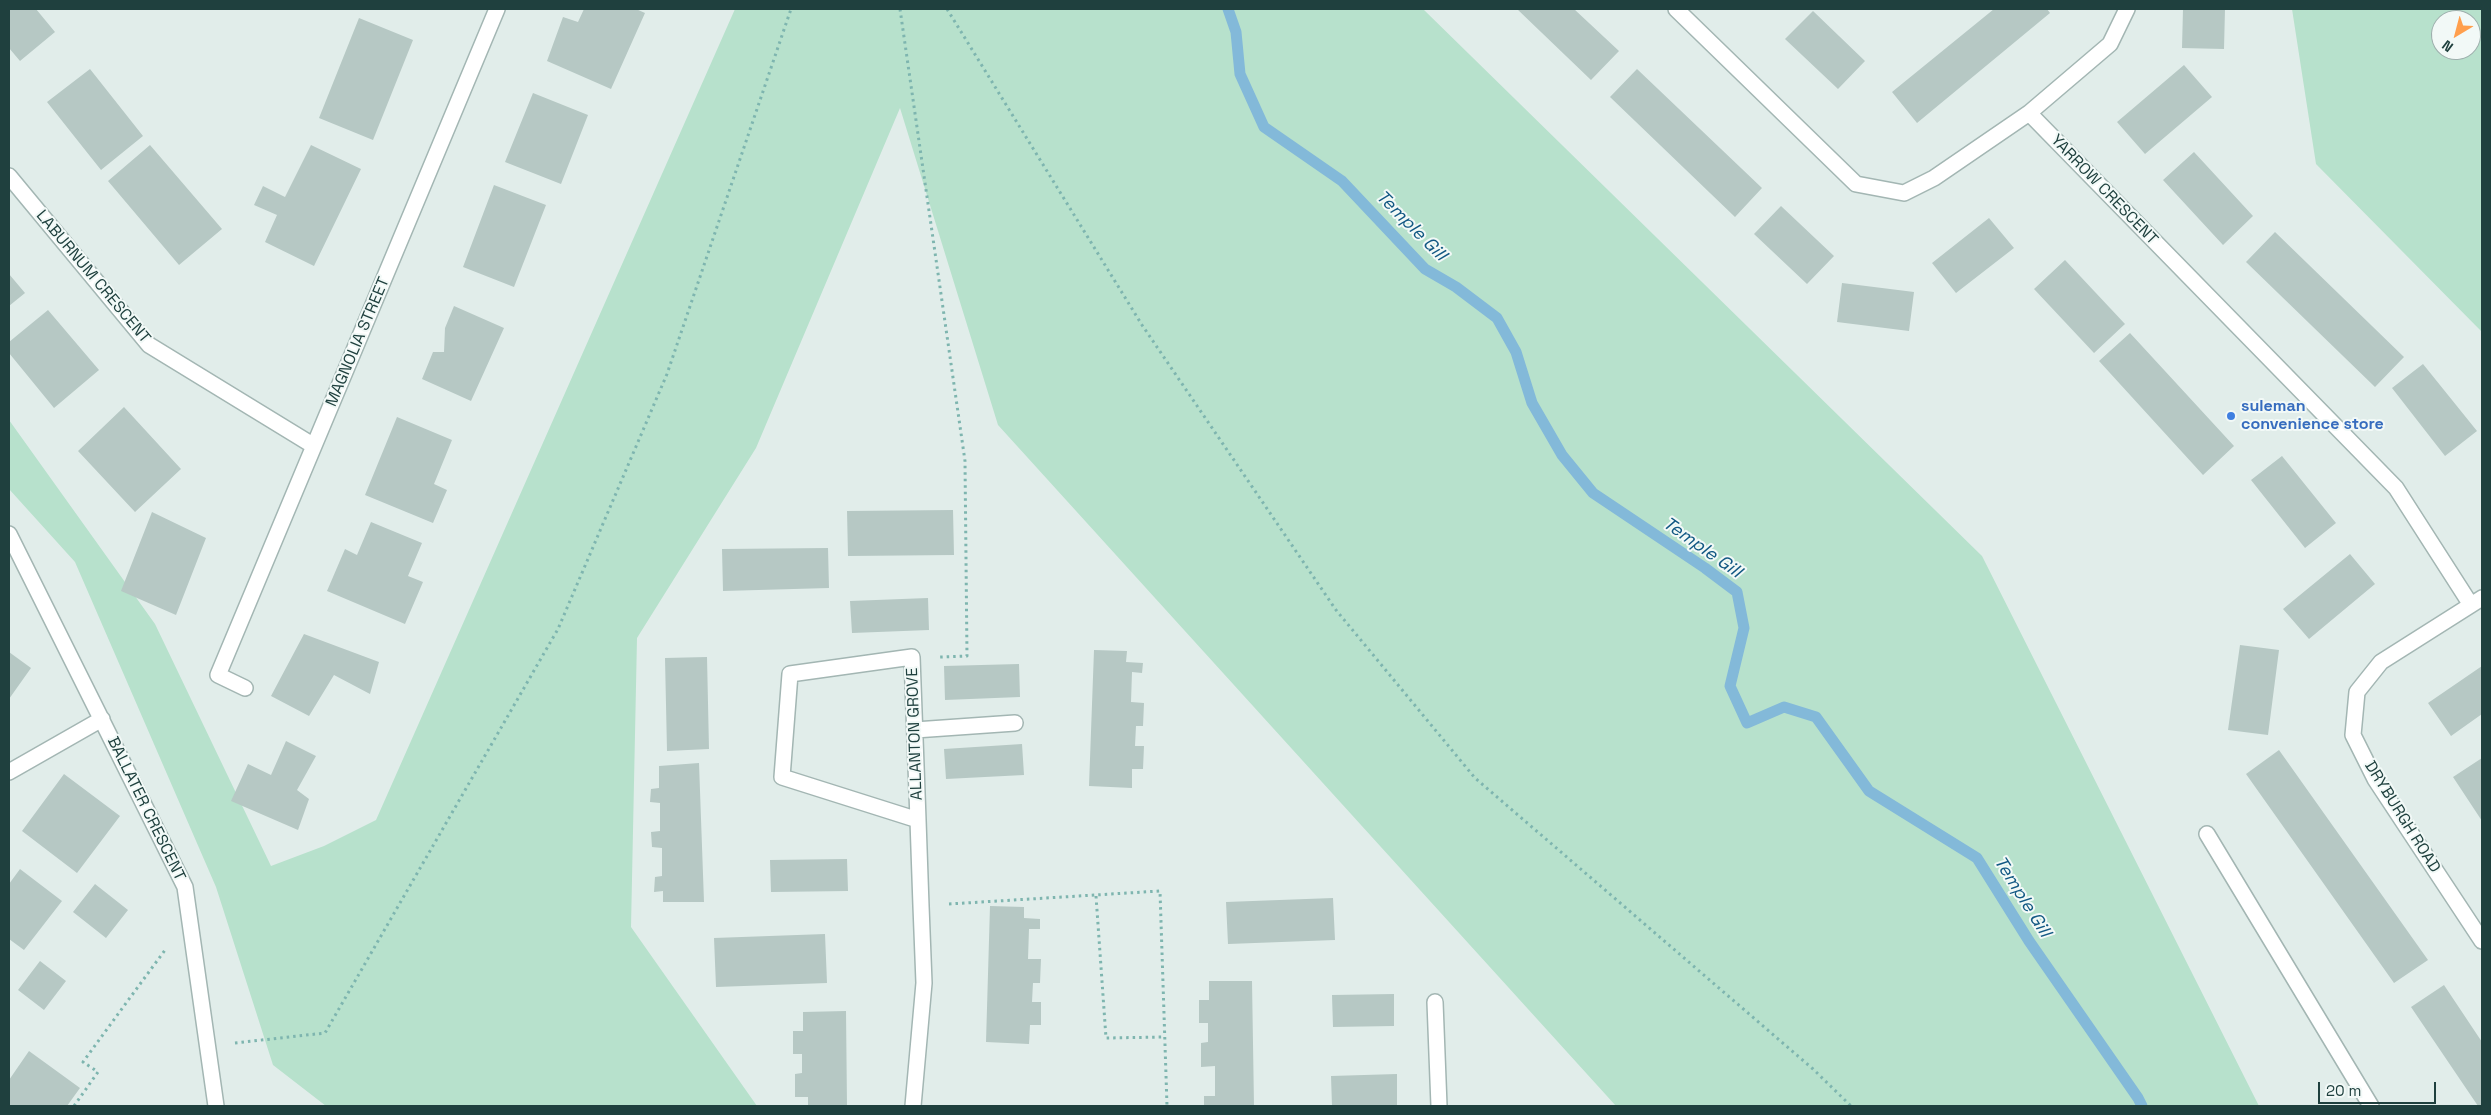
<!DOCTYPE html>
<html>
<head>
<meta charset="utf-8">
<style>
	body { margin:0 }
	#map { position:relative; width:2491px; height:1115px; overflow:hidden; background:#e1edea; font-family:"Space Grotesk",sans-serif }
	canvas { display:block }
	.frame { position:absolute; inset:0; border:10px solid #1f403e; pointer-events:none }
	.north { position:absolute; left:2431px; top:10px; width:50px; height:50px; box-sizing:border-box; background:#f2f9f7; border:1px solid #9eafad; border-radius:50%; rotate:217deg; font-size:14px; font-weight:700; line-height:20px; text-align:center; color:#1f403e }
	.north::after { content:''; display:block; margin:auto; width:18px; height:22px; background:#ff9f4d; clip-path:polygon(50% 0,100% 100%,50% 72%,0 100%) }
	.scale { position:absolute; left:2318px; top:1082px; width:118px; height:22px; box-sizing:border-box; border:2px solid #1f403e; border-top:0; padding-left:6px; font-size:15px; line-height:18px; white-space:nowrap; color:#1f403e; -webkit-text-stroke:4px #f2f9f7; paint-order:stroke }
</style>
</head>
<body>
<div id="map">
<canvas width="2491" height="1115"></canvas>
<div class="frame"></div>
<div class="north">N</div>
<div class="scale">20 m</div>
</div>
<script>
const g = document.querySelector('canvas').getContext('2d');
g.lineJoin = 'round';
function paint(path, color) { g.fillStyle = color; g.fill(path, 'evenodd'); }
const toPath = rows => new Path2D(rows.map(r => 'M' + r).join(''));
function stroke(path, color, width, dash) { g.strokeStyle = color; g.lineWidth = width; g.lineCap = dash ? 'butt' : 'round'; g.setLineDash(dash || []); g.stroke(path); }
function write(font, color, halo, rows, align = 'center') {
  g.font = font + ' "Space Grotesk",sans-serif'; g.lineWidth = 4; g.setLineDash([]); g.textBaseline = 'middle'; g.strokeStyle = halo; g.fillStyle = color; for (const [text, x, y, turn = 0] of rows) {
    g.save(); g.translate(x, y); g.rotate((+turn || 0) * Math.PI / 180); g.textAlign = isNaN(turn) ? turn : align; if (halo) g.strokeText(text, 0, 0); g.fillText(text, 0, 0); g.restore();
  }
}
paint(toPath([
	[735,9,1423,9,1982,556,2259,1106,1616,1106,998,425,900,108,756,448,637,638,631,927,757,1106,326,1106,273,1065,216,887,75,562,9,489,9,420,155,624,271,866,324,846,376,820],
	[2292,9,2482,9,2482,332,2316,164],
	[2441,20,2471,20,2471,50,2441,50]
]), '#b7e1cc');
stroke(toPath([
	[1228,9,1236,32,1240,74,1264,127,1342,181,1425,269,1456,287,1497,318,1516,352,1532,403,1562,455,1593,493,1705,568,1737,592,1744,628,1730,686,1747,723,1784,707,1816,717,1869,791,1977,858,2029,941,2138,1098,2142,1106]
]), '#83b9d9', 11);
paint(toPath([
	[9,9,36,9,55,32,20,61,9,48],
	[584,9,636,9,645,13,611,89,547,61,563,17,578,22],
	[1517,9,1574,9,1619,51,1591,80],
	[1994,9,2047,9,2050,13,1917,123,1892,92],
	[2183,9,2225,9,2224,49,2182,48],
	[1813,11,1865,61,1838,89,1785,39],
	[359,18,413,40,373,140,319,118],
	[2184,65,2212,97,2145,154,2117,122],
	[90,69,143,136,101,170,47,102],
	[1637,69,1762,188,1735,217,1610,97],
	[533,93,588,115,561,184,505,162],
	[150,145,222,229,179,265,108,181],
	[311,145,361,169,314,266,265,242,277,215,254,205,263,186,285,197],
	[2194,152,2253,216,2223,245,2163,180],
	[494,185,546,205,514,287,463,267],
	[1781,206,1834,256,1807,284,1754,234],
	[1989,218,2014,248,1956,293,1932,263],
	[2275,232,2404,357,2375,387,2246,262],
	[2065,260,2125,324,2094,353,2034,289],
	[9,274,25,293,9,306],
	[1842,283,1914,292,1909,331,1837,322],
	[454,306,504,328,471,401,422,379,433,352,444,352,445,328],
	[48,310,99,370,54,408,9,353,9,342],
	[2130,333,2234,446,2203,475,2099,361],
	[2423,364,2477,431,2445,456,2392,388],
	[124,407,181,469,135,512,78,451],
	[397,417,452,440,434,484,447,490,433,523,365,495],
	[2282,456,2336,523,2305,548,2251,480],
	[953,510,954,555,848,556,847,511],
	[152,512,206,538,176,615,121,591],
	[371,522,422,543,408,576,423,582,405,624,327,591,345,549,357,555],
	[828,548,829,588,723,591,722,549],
	[2350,554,2375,584,2309,639,2283,609],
	[928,598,929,630,852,633,850,601],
	[304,634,379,662,370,694,334,675,309,716,271,696],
	[2240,645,2279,650,2268,735,2228,730],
	[1094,650,1127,651,1126,662,1143,663,1142,673,1132,672,1131,702,1144,703,1143,726,1136,726,1135,746,1144,746,1143,769,1132,769,1132,788,1089,786],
	[9,652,31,668,9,699],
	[707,657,709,749,667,751,665,658],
	[1019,664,1020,697,945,700,944,666],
	[2482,666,2482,714,2451,736,2428,703],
	[286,741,316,756,297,790,309,799,298,830,231,801,248,764,271,775],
	[1022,744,1024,775,946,779,944,749],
	[2279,750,2428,960,2394,983,2246,774],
	[2482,758,2482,821,2453,777],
	[699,763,704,902,663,902,663,891,654,892,655,877,662,876,662,848,652,847,651,832,660,831,660,803,650,802,651,789,659,788,659,766],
	[64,774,120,816,77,873,22,831],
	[847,859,848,891,771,892,770,860],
	[20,869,62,901,24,950,9,939,9,884],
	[95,884,128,910,106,938,73,912],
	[1333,898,1335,940,1228,944,1226,902],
	[990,906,1024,907,1024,918,1040,919,1040,929,1029,929,1028,959,1041,959,1040,983,1033,983,1032,1002,1041,1002,1041,1025,1030,1025,1029,1044,986,1042],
	[825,934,827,983,716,987,714,938],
	[40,961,66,981,44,1010,18,990],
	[1209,981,1252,981,1254,1106,1204,1106,1204,1096,1215,1096,1215,1066,1201,1067,1201,1043,1208,1042,1208,1023,1199,1023,1199,1000,1209,1000],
	[2444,985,2482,1042,2482,1106,2478,1106,2411,1007],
	[1394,994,1394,1026,1333,1027,1332,995],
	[846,1011,847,1106,808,1106,808,1097,795,1097,795,1074,802,1073,802,1054,793,1054,793,1031,803,1031,803,1012],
	[29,1051,80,1088,67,1106,9,1106,9,1080],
	[1397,1074,1397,1106,1332,1106,1331,1076]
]), '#b6c8c4');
const minor = toPath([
	[1676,9,1856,184,1904,193,1934,178,2029,113,2396,488,2471,605],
	[2029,113,2110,44,2127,9],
	[9,176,149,345,314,446],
	[9,534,185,887,216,1106],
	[2482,598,2381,662,2357,692,2353,735,2375,779,2482,941],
	[245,688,218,675,497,9],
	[915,730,1015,723],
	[9,772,102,719],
	[2207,834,2371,1106],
	[1435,1002,1439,1106],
	[913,1106,924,983,921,906,918,820,912,657,790,674,782,777,918,820]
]);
stroke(minor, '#a3b6b3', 18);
stroke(toPath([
	[900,9,965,461,967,656,940,657],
	[947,9,1142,325,1336,610,1475,778,1813,1069,1851,1106],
	[1096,896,1106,1038,1164,1037],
	[949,904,1160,891,1167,1106],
	[235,1043,325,1033,558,629,667,374,791,9],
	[74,1106,98,1072,83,1062,165,950]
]), '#7eb5af', 3, [2.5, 4]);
stroke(minor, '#fff', 15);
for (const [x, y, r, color] of [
	[2231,416,5,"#3f7fe0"]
]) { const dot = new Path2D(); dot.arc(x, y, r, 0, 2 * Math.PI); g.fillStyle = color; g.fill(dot); stroke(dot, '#f2f9f7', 2); }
write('16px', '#1f403e', '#f2f9f7', [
	["YARROW CRESCENT",2104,190,46],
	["LABURNUM CRESCENT",93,277,50],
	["MAGNOLIA STREET",358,342,-67],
	["ALLANTON GROVE",915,734,-92],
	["BALLATER CRESCENT",146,809,64],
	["DRYBURGH ROAD",2402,817,58]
]);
write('bold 16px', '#366cbe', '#f2f9f7', [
	["suleman",2241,407],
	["convenience store",2241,425]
], 'left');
write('italic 18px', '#125883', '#f2f9f7', [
	["Temple Gill",1411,226,45],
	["Temple Gill",1702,548,35],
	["Temple Gill",2022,897,58]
]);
</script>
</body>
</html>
